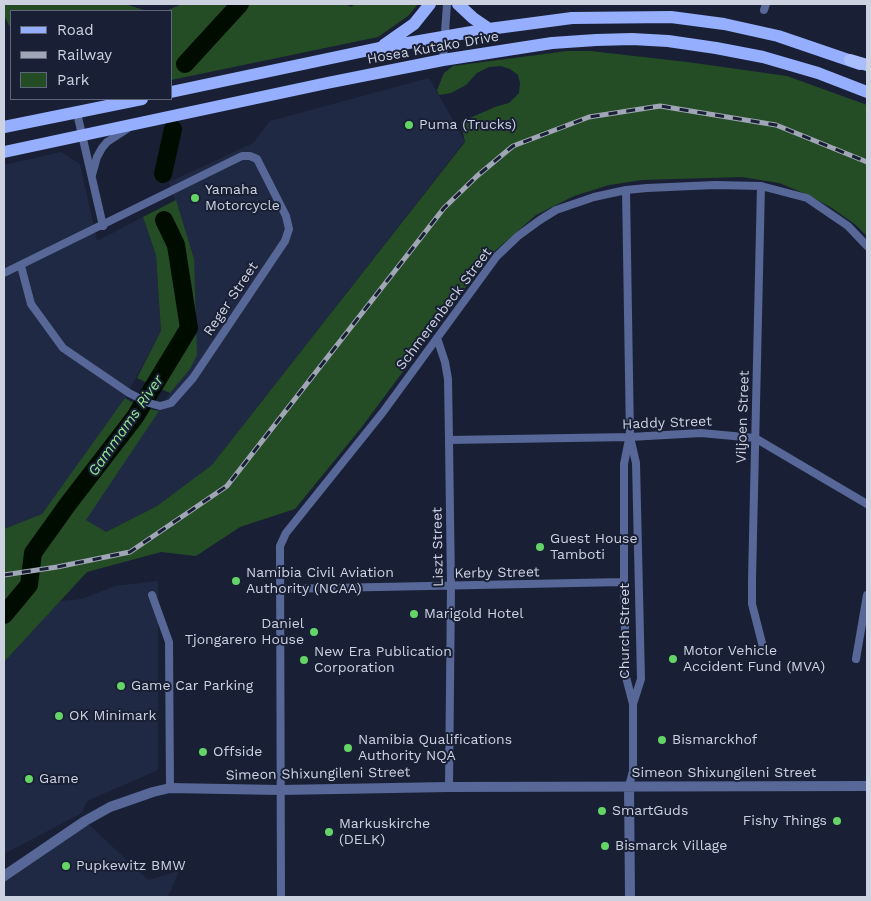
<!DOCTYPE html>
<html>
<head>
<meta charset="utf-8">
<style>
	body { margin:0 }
	#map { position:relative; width:871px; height:901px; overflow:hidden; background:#192035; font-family:"Work Sans",sans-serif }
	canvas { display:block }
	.frame { position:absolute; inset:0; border:5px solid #cdd2e1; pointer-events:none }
	.legend { position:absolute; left:10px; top:10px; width:162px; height:90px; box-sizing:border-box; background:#192035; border:1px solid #61677a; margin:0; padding:6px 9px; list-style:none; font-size:15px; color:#cdd2e1 }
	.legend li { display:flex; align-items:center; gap:10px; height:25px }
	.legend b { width:25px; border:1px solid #61677a }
</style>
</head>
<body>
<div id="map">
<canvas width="871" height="901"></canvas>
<div class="frame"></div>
<ul class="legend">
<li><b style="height:6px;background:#95aefe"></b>Road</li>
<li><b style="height:6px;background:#a1a6b7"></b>Railway</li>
<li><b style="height:14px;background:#254d25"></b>Park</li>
</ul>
</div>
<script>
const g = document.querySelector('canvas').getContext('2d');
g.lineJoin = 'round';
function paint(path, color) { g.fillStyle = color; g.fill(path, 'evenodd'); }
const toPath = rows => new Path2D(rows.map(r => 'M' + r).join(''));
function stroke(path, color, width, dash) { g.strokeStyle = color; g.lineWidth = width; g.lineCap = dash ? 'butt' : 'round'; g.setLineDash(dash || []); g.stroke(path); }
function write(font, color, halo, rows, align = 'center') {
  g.font = font + ' "Work Sans",sans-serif'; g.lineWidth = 4; g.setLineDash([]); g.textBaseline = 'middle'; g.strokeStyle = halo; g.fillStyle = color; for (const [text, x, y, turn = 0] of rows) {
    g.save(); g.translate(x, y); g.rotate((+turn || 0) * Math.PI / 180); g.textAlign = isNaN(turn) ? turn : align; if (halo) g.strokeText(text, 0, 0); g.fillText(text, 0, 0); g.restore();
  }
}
paint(toPath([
	[429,78,465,141,212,465,157,506,106,532,86,520,170,393,190,369,194,259,169,182,253,143,270,121],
	[61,152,80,164,97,241,143,217,156,255,161,331,125,398,42,514,4,529,4,165],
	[158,581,158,770,87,801,82,813,4,854,4,662,60,601,82,599,115,586],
	[85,821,148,880,179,871,168,897,4,897,4,876]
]), '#202944');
paint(toPath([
	[4,4,125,4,147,11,11,11,11,29,4,15],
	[182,4,345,4,351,7,356,4,418,4,408,16,378,37,171,80,171,11,166,11],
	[567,51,590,51,687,62,787,76,867,105,867,236,856,225,832,208,806,194,779,183,742,177,642,180,609,185,574,196,536,215,489,256,361,428,295,509,240,527,196,556,161,552,87,572,4,662,4,529,42,514,125,398,140,407,159,411,86,520,106,532,157,506,212,465,465,142,461,122,495,107,509,103,519,93,520,83,518,75,510,69,501,66,489,67,477,73,466,85,451,93,439,95,437,90,444,73,453,66],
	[176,200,194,259,197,355,190,369,170,393,137,378,161,331,156,255,143,217]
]), '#254d25');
stroke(toPath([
	[185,64,240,4],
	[163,174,173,129],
	[4,615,29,585,33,553,68,504,135,417,189,328,176,245,164,220]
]), '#000c00', 18);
stroke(toPath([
	[764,10,766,4],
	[443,60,447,4],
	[77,113,103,226],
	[92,175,97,157,102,148,107,142,127,129],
	[761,186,752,580,752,604,763,647],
	[626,190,630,437,636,463,641,679,633,704,633,771,629,786],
	[4,273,242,156,250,156,257,159,286,216,289,229,285,241,193,378,171,403,160,406,149,403,129,393,63,348,31,304,21,266],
	[437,338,445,362,448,379,449,440,451,587,449,787],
	[629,439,624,464,624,582,626,677,633,704],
	[449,440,630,437,701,433,755,438,867,504],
	[280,589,624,582],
	[152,595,169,642,170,788],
	[856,659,867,595],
	[281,897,280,546,286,533,383,412,497,256,518,236,540,220,556,210,594,197,626,190,647,188,715,185,761,186,807,198,848,226,867,246]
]), '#576797', 8);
stroke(toPath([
	[629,786,630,897],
	[4,876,85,821,110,807,153,792,170,788,280,790,449,787,867,786]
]), '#576797', 10);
stroke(toPath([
	[458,4,473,18,489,29],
	[384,45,414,24,430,4],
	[171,92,379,48,489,29,572,18,671,17,724,24,778,36,860,64],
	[4,127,142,99],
	[4,152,327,83,443,60,552,43,596,40,632,39,668,41,716,48,763,57,818,73,867,92]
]), '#95aefe', 12);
stroke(toPath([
	[850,60,867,65]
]), '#aabefe', 12);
const rail = toPath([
	[4,575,57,567,130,552,227,486,444,208,477,176,513,146,589,117,660,106,776,125,867,162]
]);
stroke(rail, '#a1a6b7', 5);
stroke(rail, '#192035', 3, [9]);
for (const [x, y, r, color] of [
	[409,125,5,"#64d467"],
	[195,198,5,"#64d467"],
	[540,547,5,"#64d467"],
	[236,581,5,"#64d467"],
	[414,614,5,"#64d467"],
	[314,632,5,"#64d467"],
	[673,659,5,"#64d467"],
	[304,660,5,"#64d467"],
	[121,686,5,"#64d467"],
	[59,716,5,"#64d467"],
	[662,740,5,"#64d467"],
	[348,748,5,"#64d467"],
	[203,752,5,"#64d467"],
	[29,779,5,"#64d467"],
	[602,811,5,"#64d467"],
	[837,821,5,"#64d467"],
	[329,832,5,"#64d467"],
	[605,846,5,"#64d467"],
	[66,866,5,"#64d467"]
]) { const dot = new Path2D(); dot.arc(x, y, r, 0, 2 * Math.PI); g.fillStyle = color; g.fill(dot); stroke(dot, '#192035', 2); }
write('14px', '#cdd2e1', '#192035', [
	["Hosea Kutako Drive",433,48,-10],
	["Reger Street",231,299,-56],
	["Schmerenbeck Street",444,309,-53],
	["Viljoen Street",743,417,-88],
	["Haddy Street",667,423,-2],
	["Liszt Street",438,547,-91],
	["Kerby Street",497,573,-1],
	["Church Street",625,631,-90],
	["Simeon Shixungileni Street",724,773],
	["Simeon Shixungileni Street",318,774,-1]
]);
write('14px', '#cdd2e1', '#192035', [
	["Puma (Trucks)",419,125],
	["Yamaha",205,190],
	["Motorcycle",205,206],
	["Guest House",550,539],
	["Tamboti",550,555],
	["Namibia Civil Aviation",246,573],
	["Authority (NCAA)",246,589],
	["Marigold Hotel",424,614],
	["Daniel",304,624,"right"],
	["Tjongarero House",304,640,"right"],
	["Motor Vehicle",683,651],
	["Accident Fund (MVA)",683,667],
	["New Era Publication",314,652],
	["Corporation",314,668],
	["Game Car Parking",131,686],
	["OK Minimark",69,716],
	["Namibia Qualifications",358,740],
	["Authority NQA",358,756],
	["Bismarckhof",672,740],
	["Offside",213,752],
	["Game",39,779],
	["SmartGuds",612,811],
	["Fishy Things",827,821,"right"],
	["Markuskirche",339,824],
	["(DELK)",339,840],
	["Bismarck Village",615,846],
	["Pupkewitz BMW",76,866]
], 'left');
write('italic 15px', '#93e992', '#192035', [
	["Gammams River",126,426,-55]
]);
</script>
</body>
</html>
